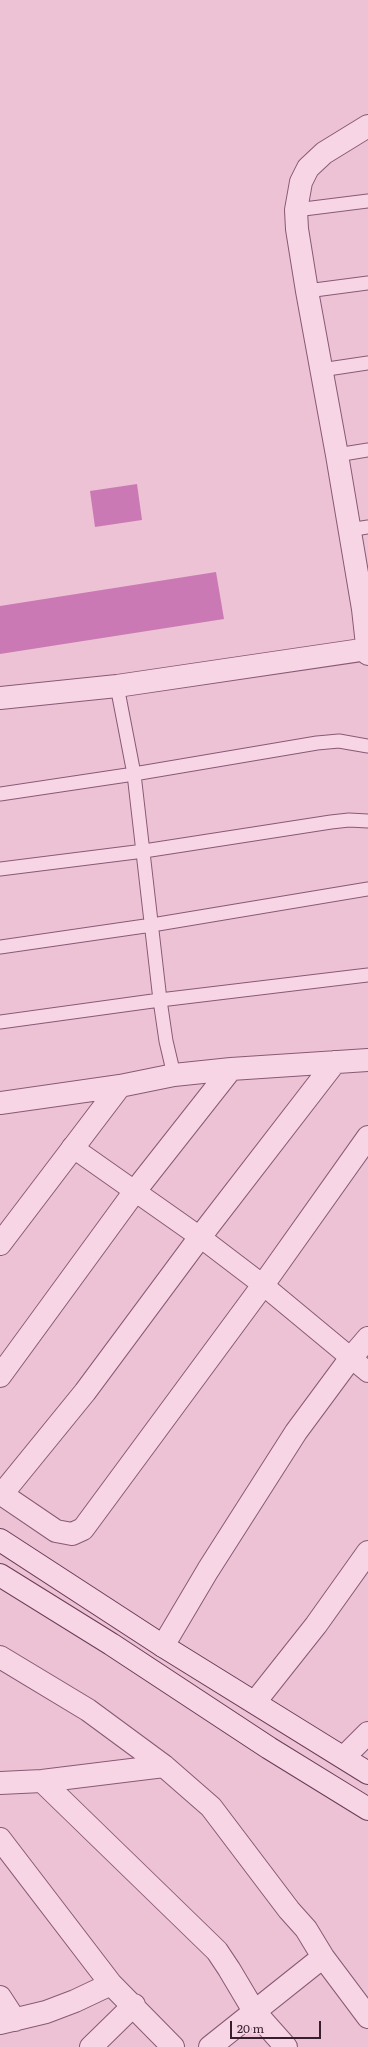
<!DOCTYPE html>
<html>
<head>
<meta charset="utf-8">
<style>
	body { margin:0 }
	#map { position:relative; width:368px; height:2047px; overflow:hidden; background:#edc2d5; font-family:Literata,serif }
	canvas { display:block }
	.scale { position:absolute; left:230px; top:2021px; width:91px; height:18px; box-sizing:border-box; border:2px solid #371e2e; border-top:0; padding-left:5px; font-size:12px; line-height:14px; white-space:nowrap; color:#371e2e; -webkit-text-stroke:3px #f5d2e1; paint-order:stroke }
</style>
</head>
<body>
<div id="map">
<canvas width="368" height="2047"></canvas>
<div class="scale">20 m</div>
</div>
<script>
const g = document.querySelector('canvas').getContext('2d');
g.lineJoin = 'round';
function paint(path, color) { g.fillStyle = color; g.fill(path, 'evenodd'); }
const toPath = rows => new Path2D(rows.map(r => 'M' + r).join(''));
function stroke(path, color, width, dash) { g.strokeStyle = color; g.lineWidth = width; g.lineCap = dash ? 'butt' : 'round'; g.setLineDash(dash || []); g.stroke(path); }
paint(toPath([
	[137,484,142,520,95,527,90,491],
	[216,572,224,619,0,654,0,606]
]), '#cb79b4');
const service = toPath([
	[296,210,368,201],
	[307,291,368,283],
	[321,370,368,363],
	[337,455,368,450],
	[349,530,368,527],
	[117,686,134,774,160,1000,166,1041,174,1075],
	[0,794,134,774,317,743,339,741,368,746],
	[0,869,144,851,331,822,349,820,368,821],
	[0,947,152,925,368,889],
	[0,1022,160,1000,368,975]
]);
const pedestrian = toPath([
	[72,1147,200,1237,263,1285,368,1372]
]);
const minor = toPath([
	[368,126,324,153,308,168,301,182,296,210,297,229,307,291,337,455,363,609,368,654],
	[0,698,117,686,368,649],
	[0,1103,120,1086,174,1075,231,1069,368,1060],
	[0,1244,120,1086],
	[0,1376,135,1191,231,1069],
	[0,1493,56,1531,72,1534,83,1529,263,1285,368,1137],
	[2,1494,85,1392,200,1237,335,1062],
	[163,1646,208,1570,296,1432,350,1359,368,1338],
	[0,1657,88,1710,164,1766,211,1807,289,1910,306,1929,323,1957,210,2047],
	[255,1702,316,1625,368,1552],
	[344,1757,368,1733],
	[42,1781,217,1951,229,1969,254,2011,286,2047],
	[0,1783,42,1781,164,1766],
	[0,1839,111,1984,173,2047],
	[323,1957,368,2017],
	[0,1997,15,2020],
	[0,2023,46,2012,75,2001,111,1984],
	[91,2047,134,2005]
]);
const secondary = toPath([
	[0,1540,163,1646,368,1773],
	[0,1575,111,1644,269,1748,368,1809]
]);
stroke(service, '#875a75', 15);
stroke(pedestrian, '#875a75', 22);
stroke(minor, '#875a75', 24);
stroke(secondary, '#693d59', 24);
stroke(service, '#f8d5e5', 13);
stroke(pedestrian, '#f8d5e5', 20);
stroke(minor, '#f8d5e5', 22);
stroke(secondary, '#f8d5e5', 22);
</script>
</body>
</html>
